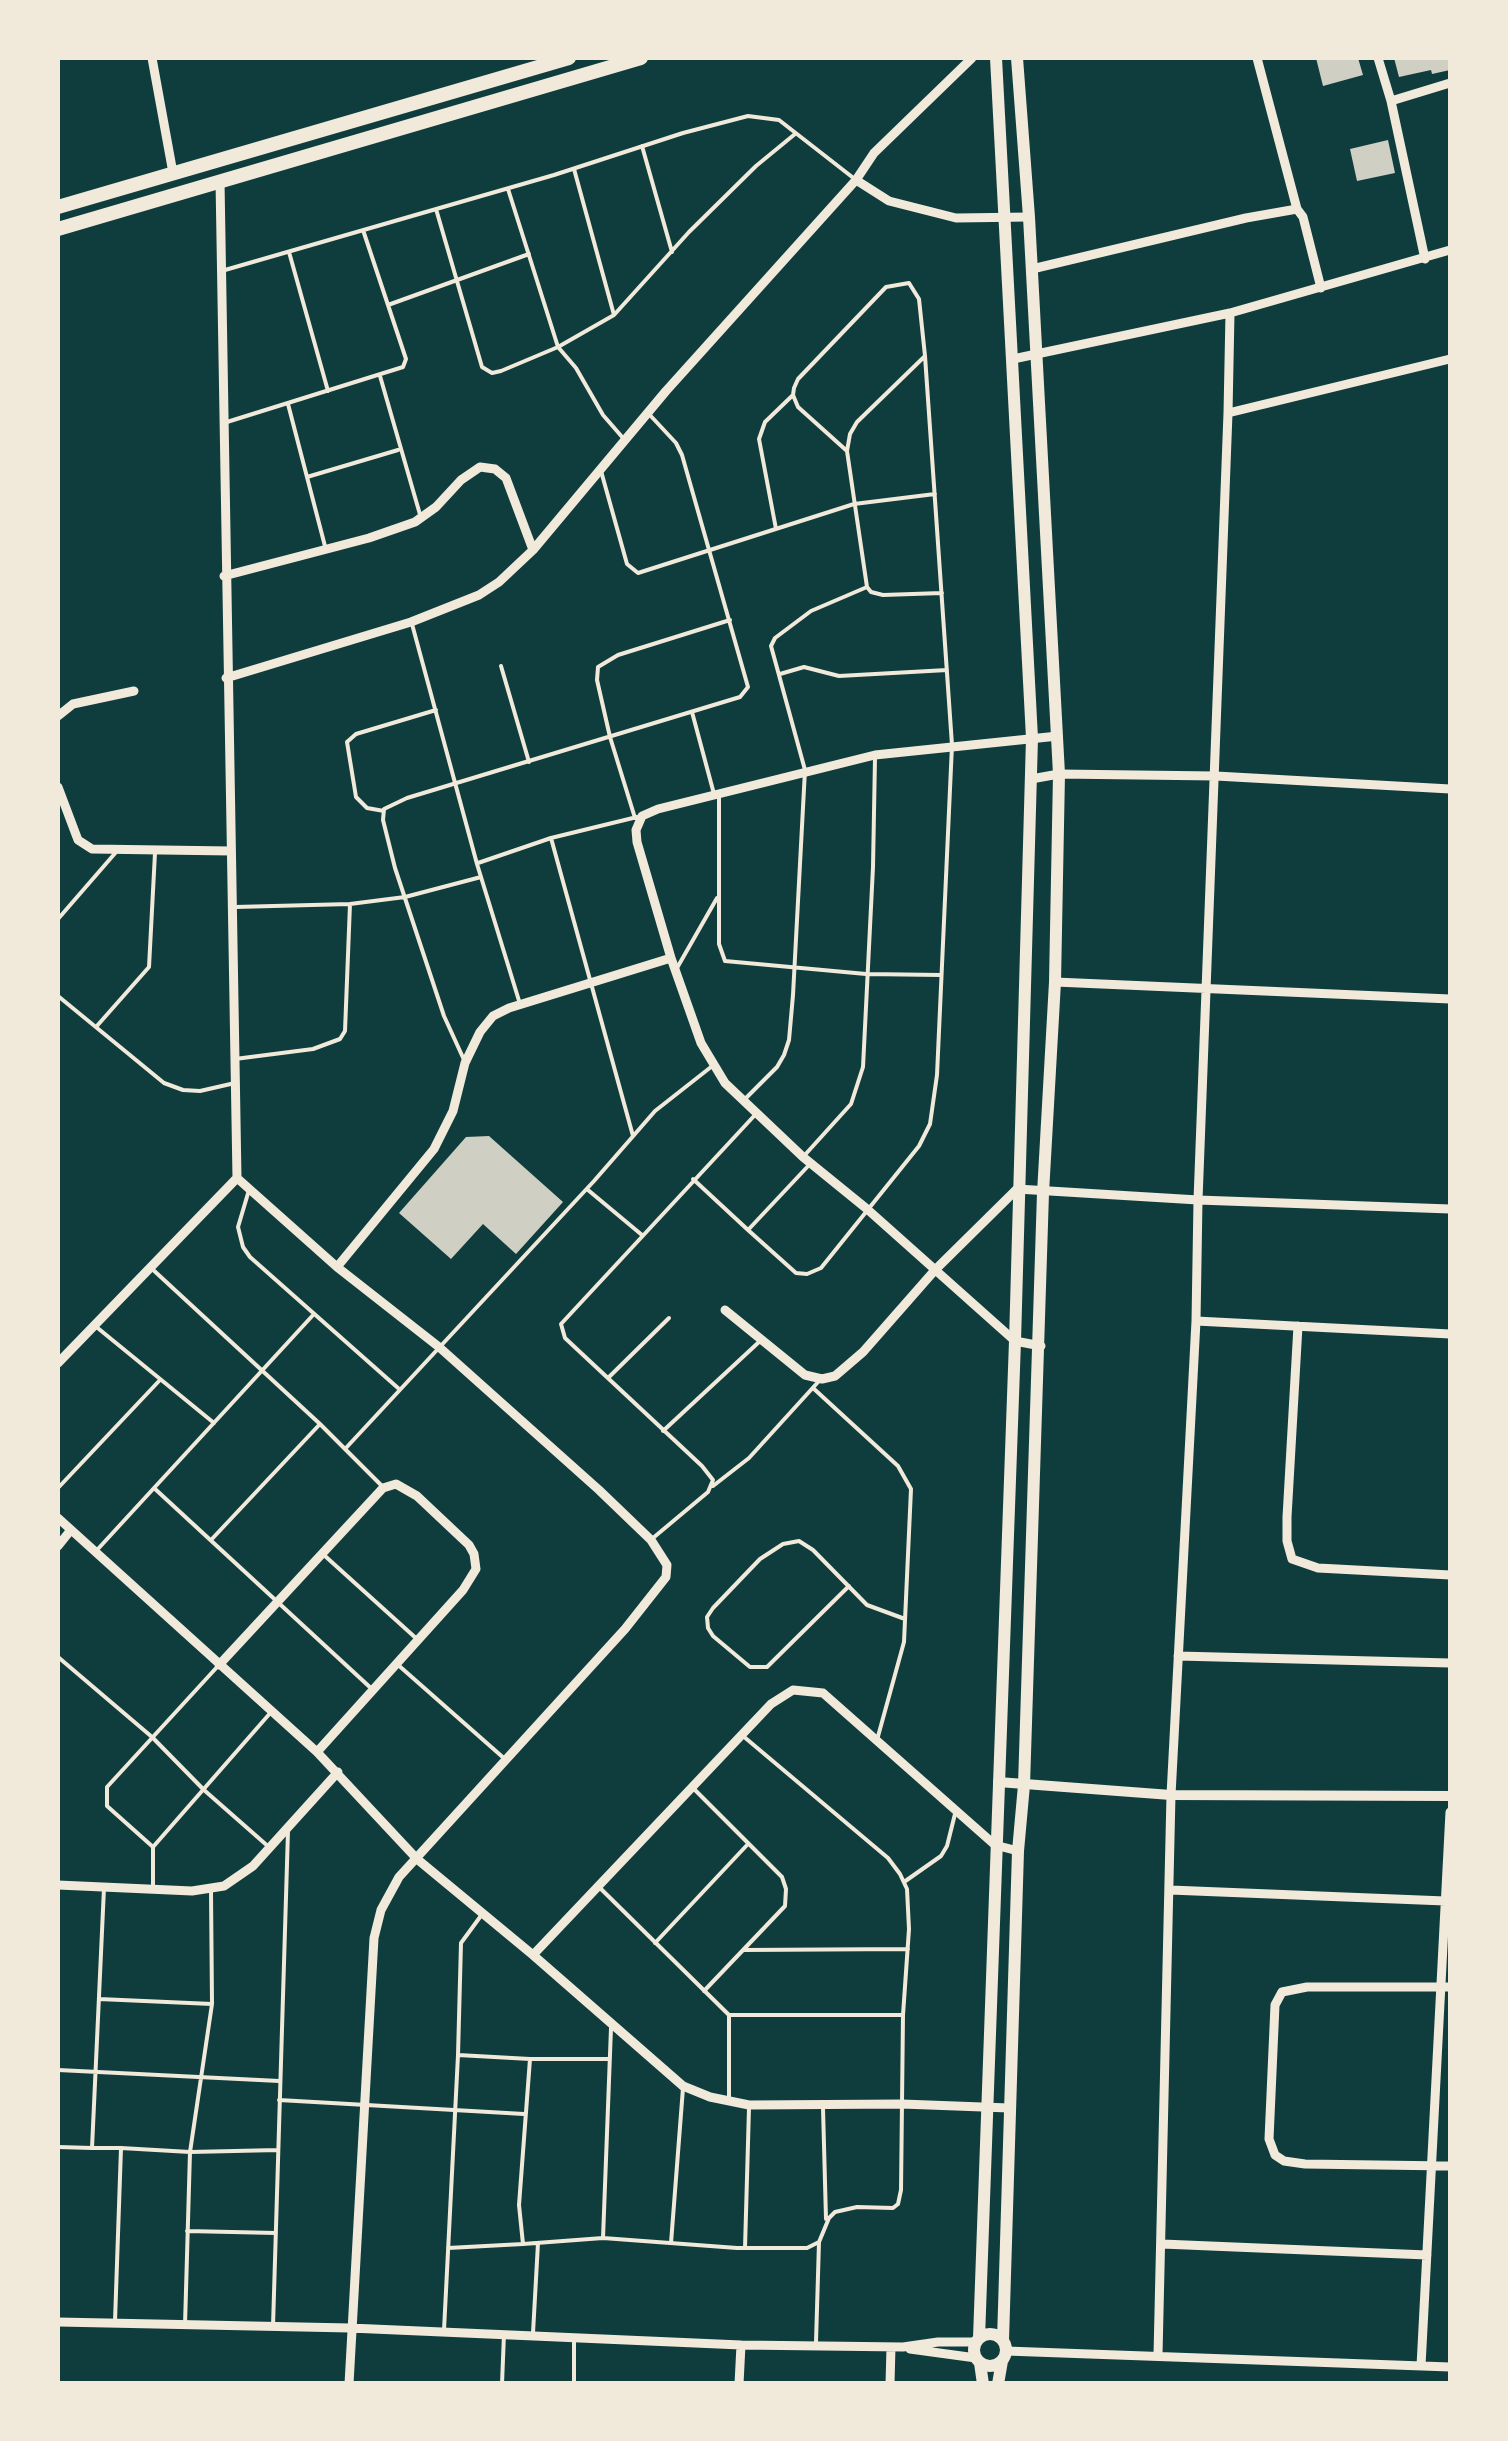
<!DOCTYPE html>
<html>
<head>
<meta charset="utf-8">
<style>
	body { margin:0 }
	#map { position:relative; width:1508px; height:2441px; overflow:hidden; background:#0f3d3e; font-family:Jost,sans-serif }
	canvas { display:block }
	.frame { position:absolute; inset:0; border:60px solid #f1e9da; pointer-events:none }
</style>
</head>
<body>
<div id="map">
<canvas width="1508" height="2441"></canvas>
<div class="frame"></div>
</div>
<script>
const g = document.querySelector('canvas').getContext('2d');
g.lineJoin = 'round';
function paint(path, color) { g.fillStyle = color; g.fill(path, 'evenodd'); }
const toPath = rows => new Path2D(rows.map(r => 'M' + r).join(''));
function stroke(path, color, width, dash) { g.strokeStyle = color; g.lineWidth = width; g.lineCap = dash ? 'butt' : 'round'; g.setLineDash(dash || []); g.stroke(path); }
paint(toPath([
	[1316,58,1358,58,1363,75,1323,86],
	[1394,58,1450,58,1450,70,1432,74,1431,70,1399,77],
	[1388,140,1395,173,1357,181,1350,149],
	[489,1136,563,1202,516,1254,483,1224,451,1259,399,1213,466,1137]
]), '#cfcfc3');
stroke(toPath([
	[642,146,672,252],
	[574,169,614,315,689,232,756,166,795,134],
	[508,189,558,347,614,315],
	[436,209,482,367,492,373,501,371,558,347,576,368,603,415,623,438],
	[289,252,328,391],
	[225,270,554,175,683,133,748,116,779,120,856,180],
	[388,305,529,254],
	[924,357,857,422,850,434,847,451,867,587,871,592,883,595,942,593],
	[380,376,421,518],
	[288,404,326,550],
	[227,422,403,367,406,359,363,230],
	[601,471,627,564,638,573,854,504,935,494],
	[307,477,398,450],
	[776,529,759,439,765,422,793,395],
	[412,624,477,864,520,1004],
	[501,666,529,762],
	[780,674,804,667,839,676,947,670],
	[692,712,714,794],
	[719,794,719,944,725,961,866,974,941,975],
	[384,811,367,808,356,797,347,742,356,734,436,710],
	[635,818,610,737,597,680,598,667,618,655,730,620],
	[551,838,633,1136],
	[478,863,551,838,637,817],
	[235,907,350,904],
	[58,919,117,851],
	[677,968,717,898],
	[58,996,164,1083,183,1090,200,1091,235,1083],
	[96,1027,149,967,155,853],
	[235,1059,313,1049,340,1039,345,1031,350,904,405,897,481,877],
	[465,1062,444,1016,395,868,383,820,384,809,407,798,740,697,748,687,682,455,676,443,648,413],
	[744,1100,777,1067,784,1055,789,1040,793,995,805,770,771,646,775,638,811,611,867,587],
	[803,1157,851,1104,863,1067,873,867,875,758],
	[693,1179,748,1230,810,1164],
	[249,1190,238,1227,243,1247,250,1257,398,1388],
	[588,1190,642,1235],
	[748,1230,796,1273,807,1274,821,1268,919,1146,930,1124,937,1075,952,745,925,356,919,299,909,283,886,287,798,379,794,388,793,395,798,407,847,451],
	[150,1267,320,1424,383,1487],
	[94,1325,214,1423],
	[608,1378,669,1318],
	[813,1388,898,1466,911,1489,904,1642,877,1740],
	[663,1431,759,1342],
	[345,1449,594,1181,655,1111,711,1067],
	[713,1486,749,1458,819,1381],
	[58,1488,159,1381],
	[154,1488,373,1690],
	[653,1538,708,1492,713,1480,702,1466,565,1338,561,1324,754,1116],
	[211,1540,320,1424],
	[97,1550,314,1314],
	[325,1556,418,1640],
	[849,1586,767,1667,750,1667,713,1636,708,1628,707,1617,713,1608,760,1559,783,1544,799,1541,813,1550,867,1605,905,1619],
	[58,1657,152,1737,204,1790,270,1848],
	[397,1664,506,1760],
	[693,1788,782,1877,786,1889,785,1906,704,1991],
	[153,1847,107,1806,107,1787,218,1666],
	[904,1882,941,1856,947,1846,955,1814],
	[153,1886,153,1847,272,1711],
	[104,1888,92,2148,121,2148],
	[600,1888,729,2015,903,2015],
	[483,1913,461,1943,458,2055,530,2059,519,2205,523,2244,603,2238,737,2248,807,2248,819,2242,829,2218,835,2212,857,2207,893,2208,898,2204,901,2190,903,2015,909,1929,907,1889,900,1874,888,1858,743,1736],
	[655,1943,748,1844],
	[743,1950,908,1949],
	[99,1999,212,2004],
	[530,2059,610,2059],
	[58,2070,279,2081],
	[279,2100,524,2114],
	[729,2101,729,2015],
	[823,2108,826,2219],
	[58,2147,92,2148],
	[187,2231,276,2233],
	[603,2238,611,2028],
	[671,2243,683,2088],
	[448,2248,523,2244],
	[745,2248,749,2108],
	[115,2321,121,2148,190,2152,278,2150],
	[185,2325,190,2152,212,2004,211,1892],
	[273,2326,288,1831],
	[444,2330,458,2055],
	[533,2333,538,2243],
	[816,2342,819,2242],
	[502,2384,504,2334],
	[574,2384,574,2338]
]), '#f1e9da', 4);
stroke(toPath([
	[152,58,173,173],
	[1257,58,1297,209],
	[1378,58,1391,101],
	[856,180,889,201,956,218,1029,217],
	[1425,259,1391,101,1450,83],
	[1032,269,1246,218,1297,209,1303,217,1321,288],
	[1013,359,1230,313,1450,250],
	[1228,413,1230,313],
	[224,576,369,538,415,522,436,507,461,480,480,467,495,469,506,478,533,550],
	[226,678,411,622,479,595,499,582,533,550,666,391,856,180,874,153,972,58],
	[58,716,73,704,134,691],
	[1031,779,1059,774,1216,776,1450,789],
	[58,787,78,840,92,849,231,851],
	[671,958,637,842,636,830,642,816,658,809,875,755,1058,736],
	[1055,982,1450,999],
	[237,1178,337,1267,439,1347,599,1490,651,1540,667,1565,666,1577,625,1629,399,1877,381,1910,374,1938,349,2384],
	[337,1267,434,1149,453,1111,465,1063,480,1032,493,1016,509,1008,671,958,701,1043,725,1083,803,1157,867,1209,1015,1341,1041,1346],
	[725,1310,805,1375,822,1379,835,1376,863,1352,935,1270,1017,1189,1198,1200,1450,1209],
	[1196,1321,1450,1334],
	[1298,1326,1287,1517,1287,1541,1292,1559,1318,1568,1450,1575],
	[58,1363,237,1178,220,181],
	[58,1518,317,1752,417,1859,533,1955,683,2086,710,2097,749,2105,902,2104,1009,2108],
	[58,1546,70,1531],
	[1178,1656,1450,1663],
	[219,1665,383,1488,396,1484,417,1496,469,1545,474,1554,476,1569,463,1590,317,1752],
	[58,1885,192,1891,224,1886,253,1866,338,1772],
	[1170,1890,1445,1901],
	[533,1955,771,1704,793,1690,823,1693,995,1845,1018,1851],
	[1450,1987,1307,1987,1282,1992,1275,2005,1269,2139,1275,2155,1284,2161,1305,2164,1450,2166],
	[1162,2244,1427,2255],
	[58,2322,350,2328,741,2345,903,2347,938,2342,976,2342],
	[910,2349,976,2358],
	[1006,2351,1450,2367],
	[1158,2355,1171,1795,1196,1321,1198,1200,1228,413,1450,359],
	[1421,2366,1450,1812],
	[739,2384,741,2345],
	[890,2384,891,2347]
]), '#f1e9da', 9);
stroke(toPath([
	[998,1782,1171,1795,1450,1796]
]), '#f1e9da', 10);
stroke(toPath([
	'974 2350a16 16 0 1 1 32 0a16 16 0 1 1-32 0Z',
	[979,2338,1015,1341,1032,738,996,58],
	[1003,2340,1018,1851,1024,1785,1043,1193,1055,982,1059,774,1029,217,1017,58],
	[980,2363,983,2384],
	[998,2384,1002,2361]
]), '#f1e9da', 12);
stroke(toPath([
	[58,207,569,58],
	[58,229,641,58]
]), '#f1e9da', 14);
</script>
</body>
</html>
